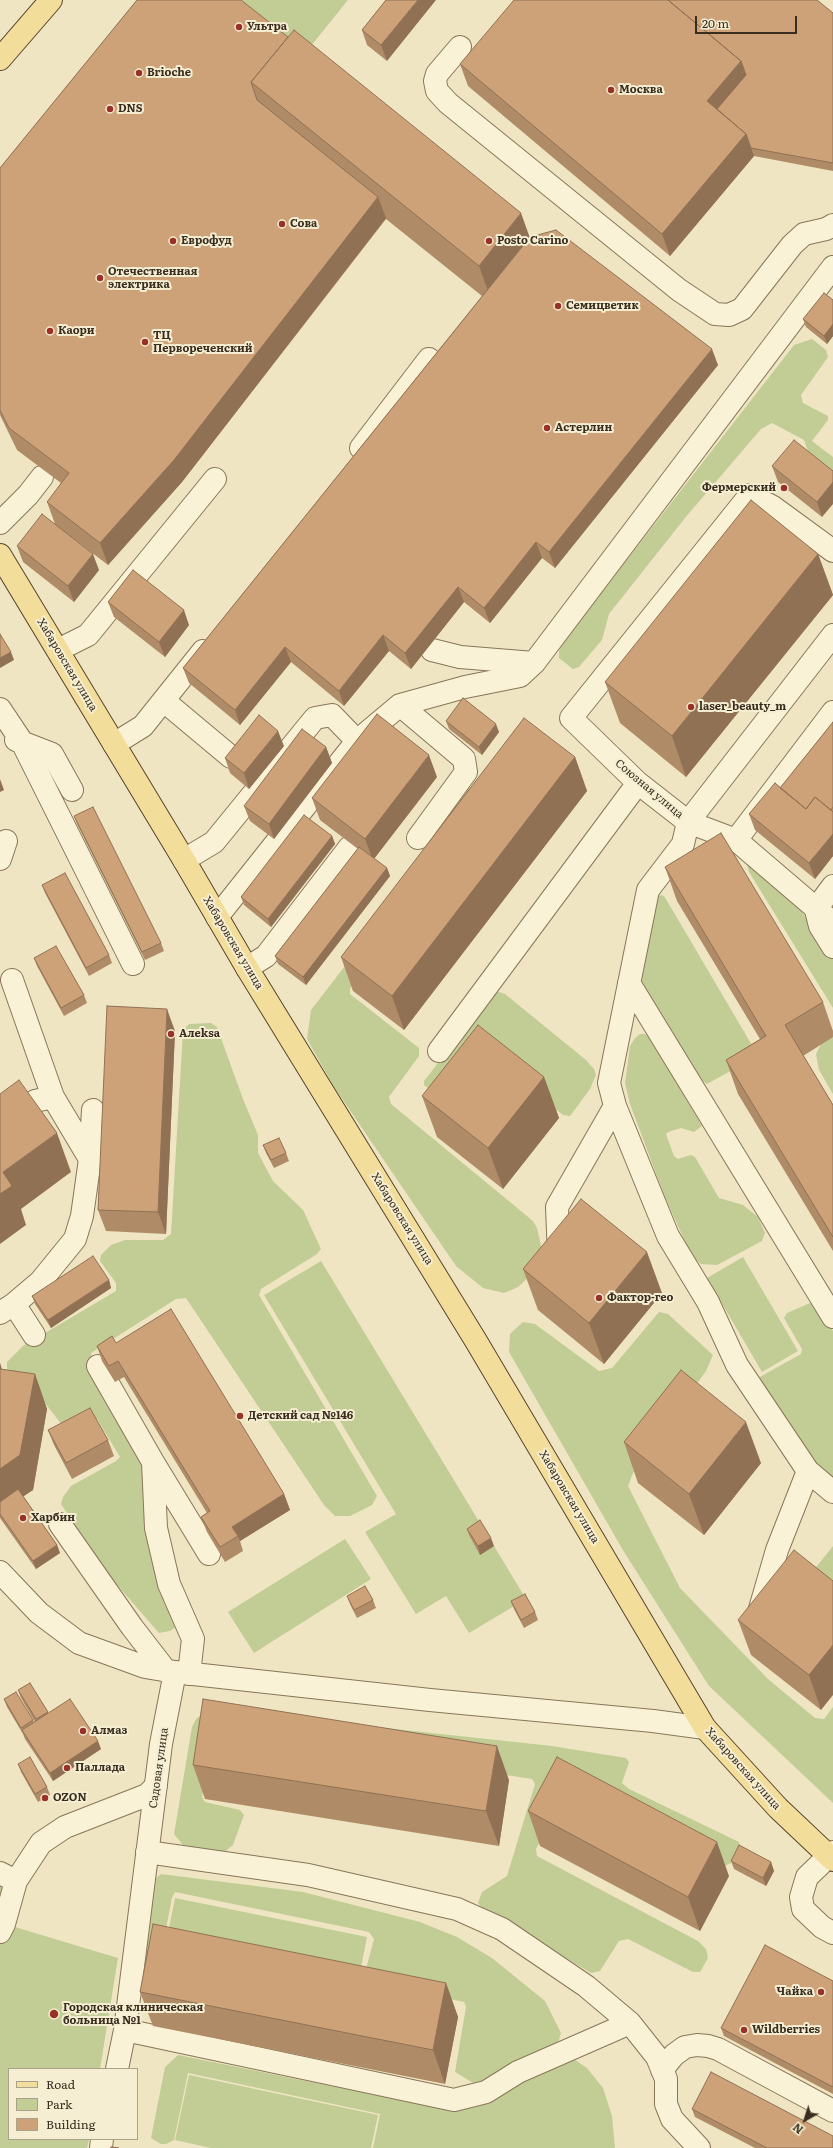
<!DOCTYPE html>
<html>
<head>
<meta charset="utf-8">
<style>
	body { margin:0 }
	#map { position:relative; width:833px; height:2148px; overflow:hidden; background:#efe5c2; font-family:Literata,serif }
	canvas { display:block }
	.legend { position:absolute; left:8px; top:2068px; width:130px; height:72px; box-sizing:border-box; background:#f6eed2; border:1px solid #aaa18a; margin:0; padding:5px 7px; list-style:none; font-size:12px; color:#382d1e }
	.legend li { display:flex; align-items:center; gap:8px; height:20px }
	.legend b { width:20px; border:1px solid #aaa18a }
	.north { position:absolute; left:785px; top:2100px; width:40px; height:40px; -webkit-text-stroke:3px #f6eed2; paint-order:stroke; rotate:219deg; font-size:11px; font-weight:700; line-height:16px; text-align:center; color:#382d1e }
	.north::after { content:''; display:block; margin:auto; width:14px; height:18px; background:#382d1e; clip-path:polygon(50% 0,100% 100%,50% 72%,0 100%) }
	.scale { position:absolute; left:695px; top:16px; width:102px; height:18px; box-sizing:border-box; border:2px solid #382d1e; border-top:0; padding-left:5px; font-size:12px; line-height:14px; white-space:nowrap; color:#382d1e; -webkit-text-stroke:3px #f6eed2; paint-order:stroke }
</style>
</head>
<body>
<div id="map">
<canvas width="833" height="2148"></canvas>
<ul class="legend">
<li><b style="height:5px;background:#f2de9a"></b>Road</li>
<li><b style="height:11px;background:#c2cd96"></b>Park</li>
<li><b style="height:11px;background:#cda278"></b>Building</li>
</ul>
<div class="north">N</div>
<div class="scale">20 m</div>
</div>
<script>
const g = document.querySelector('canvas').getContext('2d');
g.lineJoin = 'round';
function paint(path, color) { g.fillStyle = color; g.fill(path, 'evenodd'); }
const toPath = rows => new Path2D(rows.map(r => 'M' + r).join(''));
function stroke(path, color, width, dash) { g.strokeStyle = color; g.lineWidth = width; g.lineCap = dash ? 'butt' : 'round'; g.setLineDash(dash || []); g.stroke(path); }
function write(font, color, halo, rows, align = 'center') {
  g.font = font + ' Literata,serif'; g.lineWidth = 4; g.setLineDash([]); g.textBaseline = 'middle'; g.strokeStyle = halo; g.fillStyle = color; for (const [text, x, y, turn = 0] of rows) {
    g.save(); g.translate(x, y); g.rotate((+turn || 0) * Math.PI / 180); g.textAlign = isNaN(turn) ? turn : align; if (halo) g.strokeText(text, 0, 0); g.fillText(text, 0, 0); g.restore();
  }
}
paint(toPath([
	[238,0,348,0,302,57],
	[812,339,826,350,828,357,801,395,803,403,828,416,828,420,812,441,833,457,833,480,806,459,808,451,804,440,772,423,761,429,685,518,609,614,602,640,579,667,573,669,559,658,559,651,563,642,794,345],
	[470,788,478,794,480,813,350,989,350,994,419,1048,419,1056,389,1097,391,1104,533,1221,537,1228,542,1250,541,1266,518,1287,504,1293,483,1288,456,1266,334,1087,307,1039,311,1010,422,866,425,847,438,820,459,792],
	[749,863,795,901,833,959,833,1008,749,872,747,865],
	[660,895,664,896,676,916,753,1047,754,1058,707,1084,698,1078,640,984,656,899],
	[496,991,505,994,586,1060,594,1069,596,1075,590,1089,570,1116,563,1115,496,1062,454,1109,424,1085,424,1081,491,995],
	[211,1023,217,1027,243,1099,258,1135,258,1153,273,1181,303,1210,321,1249,317,1254,261,1289,259,1295,377,1496,372,1505,350,1516,335,1516,324,1505,186,1298,176,1299,91,1353,91,1373,143,1459,176,1627,170,1631,159,1633,105,1571,61,1504,63,1497,71,1486,116,1461,120,1457,97,1419,76,1429,62,1425,45,1403,19,1397,7,1368,7,1362,23,1346,116,1291,116,1283,100,1261,101,1255,111,1245,125,1240,163,1240,171,1234,183,1030,189,1024],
	[833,1031,833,1094,819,1070,816,1054,822,1042],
	[640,1034,645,1034,650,1038,702,1126,694,1132,681,1128,668,1132,666,1134,674,1156,678,1159,691,1155,695,1157,719,1198,743,1205,758,1217,765,1233,762,1241,717,1265,701,1264,692,1257,664,1195,630,1104,625,1083,630,1046,635,1038],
	[743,1257,798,1351,762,1372,707,1278],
	[321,1261,483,1528,470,1537,480,1554,494,1546,526,1599,469,1633,446,1596,416,1614,365,1532,396,1514,264,1295],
	[810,1303,817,1305,833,1331,833,1480,814,1465,758,1378,801,1354,802,1349,784,1318,787,1313],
	[659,1312,668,1314,713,1355,706,1371,633,1473,628,1486,680,1588,768,1679,815,1718,824,1719,833,1707,833,1803,709,1686,624,1552,509,1352,510,1334,523,1322,535,1324,599,1371,612,1368],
	[345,1539,371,1579,254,1653,228,1612],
	[833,1546,833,1598,813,1571],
	[209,1709,552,1746,626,1758,629,1762,622,1783,629,1789,739,1842,739,1846,731,1863,725,1866,573,1786,567,1788,536,1849,537,1856,698,1941,706,1949,708,1958,700,1972,693,1972,628,1939,619,1941,600,1971,591,1973,482,1908,478,1903,482,1892,507,1876,535,1784,532,1779,213,1730,202,1797,205,1802,240,1810,244,1815,233,1845,222,1854,186,1849,174,1834,192,1727,196,1719],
	[161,1874,303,1892,420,1922,457,1937,492,1958,545,2001,561,2033,559,2040,556,2045,480,2087,455,2072,466,2007,464,2002,371,1982,366,1969,374,1939,369,1932,175,1892,172,1898,159,1964,146,1968,143,1962,156,1878],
	[0,1886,2,1888,5,1924,118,1958,100,2069,9,2069,9,2139,89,2139,87,2148,0,2148],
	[175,1898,367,1937,358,1983,166,1943],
	[178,2055,449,2110,492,2102,558,2058,571,2057,587,2068,603,2088,612,2116,615,2148,373,2148,380,2114,188,2073,174,2140,166,2144,161,2144,151,2138,165,2067],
	[189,2075,378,2115,371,2148,211,2148,175,2140]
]), '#c2cd96');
const minor = toPath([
	[460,47,437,74,435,81,437,91,448,103,679,290,715,314,729,315,742,309,792,245,804,234,826,229,833,225],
	[361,448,429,359],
	[0,523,28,495,42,477],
	[833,551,773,507,750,495,571,718,638,783,688,822,736,840,833,923],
	[833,635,688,822,683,844,648,890,609,1083,615,1106,668,1236,708,1302,737,1365,808,1471,833,1492],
	[58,650,88,635,215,479],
	[432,650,460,657,534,663],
	[164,701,231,757],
	[400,705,464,759,466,772,418,838],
	[0,709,22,742,133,964],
	[16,740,52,754,72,790],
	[114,744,143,726,203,651],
	[736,840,833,712],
	[0,859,6,841],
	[184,860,214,842,315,718,332,715,357,741],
	[816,909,833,886],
	[816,910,820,926,833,947],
	[217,917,357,741,400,705,465,687,520,676,534,663,833,267],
	[247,968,266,956,349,848],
	[12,980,53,1097],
	[629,983,833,1317],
	[439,1051,638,783],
	[0,1126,35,1101,53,1097,90,1159,82,1216,75,1239,40,1282,14,1304,0,1313],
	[90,1159,93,1110],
	[559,1256,557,1207,615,1106],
	[14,1304,34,1335],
	[98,1366,153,1462,209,1554],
	[153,1462,156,1528,169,1584,193,1639,189,1674],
	[60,1524,132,1627,166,1671],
	[0,1572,39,1613,79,1643,145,1667,175,1672,161,1744,125,2030,117,2069],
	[759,1612,777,1550,808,1471],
	[175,1672,430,1700,653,1721,705,1728],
	[147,1852,308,1875,457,1909,502,1929,586,1986,630,2023,657,2057,666,2079,666,2104,672,2119,699,2148],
	[833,1852,807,1877,801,1897,803,1909,822,1927,833,1933],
	[0,1873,16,1881],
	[0,1932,4,1924,16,1881,41,1843,65,1827,147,1795,156,1786],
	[125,2030,454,2100,486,2092,518,2072,630,2023],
	[662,2070,674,2055,685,2047,697,2045,708,2046,718,2049,833,2111],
	[101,2148,102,2139]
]);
const major = toPath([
	[0,59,51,0],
	[0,555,184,860,247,968,476,1341,705,1728,778,1808,833,1860]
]);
stroke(minor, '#897659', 24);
stroke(major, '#56442d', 24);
stroke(minor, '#f9f2d6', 22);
stroke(major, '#f2de9a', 22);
paint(toPath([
	[137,0,530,237,718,365,555,568,542,558,490,623,464,602,411,669,389,651,344,706,291,662,240,725,189,683,183,668,482,296,386,219,182,482,108,565,66,533,99,570,74,602,23,562,17,546,55,524,47,502,61,483,17,450,0,415,0,168],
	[386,0,387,61,367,45,362,30],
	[833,13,833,171,754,156,670,256,468,86,460,64],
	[833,300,833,336,827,344,806,327,803,319],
	[772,466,833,471,822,517,778,482],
	[818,554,833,595,686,777,620,723,605,682],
	[108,602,189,625,165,657,114,617],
	[446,721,499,732,482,755,449,729],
	[833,722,833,856,815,879,755,830,749,814,780,788],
	[284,746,249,789,230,773,225,758],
	[326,747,332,763,274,839,250,821,244,806],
	[575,757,587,791,404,1030,353,991,341,957],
	[437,777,374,859,387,868,390,876,306,985,278,964,275,956,358,849,320,820,312,798],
	[74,816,161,943,164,951,145,960,77,824],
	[332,836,335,844,271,927,244,905,241,897],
	[665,867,823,1002,833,1031,833,1037,803,1056,833,1105,833,1251,738,1094,726,1060,760,1039,677,901],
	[42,885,109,955,112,963,89,976,45,893],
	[34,958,84,995,87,1003,64,1016,37,966],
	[175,1031,166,1234,106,1231,98,1210],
	[544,1077,559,1118,503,1189,437,1137,422,1096],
	[263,1145,286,1153,289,1161,274,1168,266,1153],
	[523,1269,662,1293,604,1364,538,1310],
	[109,1280,111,1288,51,1328,35,1304,32,1296],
	[116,1343,284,1494,290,1510,240,1541,243,1551,225,1562,207,1532,201,1517,207,1513,124,1377,115,1382,102,1361,97,1346],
	[0,1363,2,1369,35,1374,47,1409,33,1490,23,1496,57,1545,60,1553,36,1569,0,1518],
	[48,1430,108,1440,114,1456,72,1479,54,1445],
	[624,1442,761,1463,704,1535,638,1483],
	[467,1529,494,1546,480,1555,470,1537],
	[833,1581,821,1710,751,1655,738,1620],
	[347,1596,373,1600,376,1608,357,1618,350,1604],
	[511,1601,535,1612,538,1620,524,1628,514,1609],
	[18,1690,48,1712,48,1713,101,1749,53,1781,25,1739,23,1734,7,1707,4,1699,33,1720,34,1722,35,1722,21,1698],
	[18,1764,47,1787,50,1795,38,1802,21,1772],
	[193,1765,509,1780,499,1846,205,1799],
	[528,1811,729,1876,700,1931,540,1846],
	[731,1861,771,1862,774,1871,766,1886,734,1869],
	[833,1981,833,2094,724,2036,721,2028],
	[446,1983,458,2017,445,2084,153,2026,140,1992],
	[692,2109,833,2148,755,2148,695,2117]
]), '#b08b67');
paint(toPath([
	[418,0,436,0,387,61,381,45],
	[741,61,749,83,718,119,707,101],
	[746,134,754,156,670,256,662,234],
	[378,197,386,218,182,482,108,565,100,543],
	[521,213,535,252,493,305,479,266],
	[833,324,833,336,827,344,824,336],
	[712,349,718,365,555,568,549,552],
	[833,482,833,504,822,517,817,502],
	[536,542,542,558,490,623,484,608],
	[93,554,99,570,74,602,68,586],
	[818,554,833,595,686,777,672,736],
	[458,587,464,602,411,669,405,653],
	[184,610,189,625,165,657,159,642],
	[383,635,389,651,344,706,339,691],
	[285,647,291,662,240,725,235,710],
	[11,652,14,660,0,668,0,658],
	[496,724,499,732,482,755,479,747],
	[278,731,284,746,249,789,244,773],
	[326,747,332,763,274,839,269,824],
	[429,755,437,777,373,860,365,839],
	[575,757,587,791,404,1030,392,996],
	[0,779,4,790,0,792],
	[833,834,833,856,815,879,809,863],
	[332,836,335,844,271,927,268,919],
	[387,868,390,876,306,985,303,977],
	[167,1009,175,1031,166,1234,158,1212],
	[544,1077,559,1118,503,1189,488,1148],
	[57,1133,71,1172,21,1209,26,1225,0,1244,0,1194,3,1172],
	[647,1252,662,1293,604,1364,589,1323],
	[109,1280,111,1288,51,1328,48,1320],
	[0,1363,10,1402,0,1372],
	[35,1374,47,1409,33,1490,0,1512,0,1469],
	[746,1422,761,1463,704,1535,689,1494],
	[284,1494,290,1510,240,1541,238,1536,232,1527],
	[491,1538,494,1546,480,1555,478,1546],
	[57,1545,60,1553,36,1569,33,1561],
	[833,1645,833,1695,821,1710,809,1675],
	[98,1741,101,1749,53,1781,50,1773],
	[497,1746,509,1780,499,1846,486,1811],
	[717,1842,729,1876,700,1931,688,1897],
	[771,1862,774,1871,766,1886,763,1878],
	[446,1983,458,2017,445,2084,433,2050]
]), '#907154');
const building = toPath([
	[137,0,241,0,288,37,251,82,257,100,378,197,174,460,100,543,47,502,69,473,9,428,0,410,0,168,137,0],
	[386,0,418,0,381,45,362,30,386,0],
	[514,0,668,0,741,61,707,101,746,134,662,234,460,64,514,0],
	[668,0,817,0,833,13,833,163,751,148,746,134,717,109,746,75,741,61,668,0],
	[294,30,521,213,479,266,251,82,294,30],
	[556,230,712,349,549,552,536,542,484,608,458,587,405,653,383,635,339,691,285,647,235,710,183,668,530,237,556,230],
	[824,293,833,300,833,324,824,336,803,319,824,293],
	[794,440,833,471,833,482,817,502,772,466,794,440],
	[751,500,818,554,672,736,605,682,751,500],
	[42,514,93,554,68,586,17,546,42,514],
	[133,570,184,610,159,642,108,602,133,570],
	[0,634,11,652,0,658,0,634],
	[463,698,496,724,479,747,446,721,463,698],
	[377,714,429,755,365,839,312,798,377,714],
	[259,715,278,731,244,773,225,758,259,715],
	[524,718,575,757,392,996,341,957,524,718],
	[833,722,833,807,831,810,815,797,806,809,780,788,833,722],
	[302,729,326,747,269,824,244,806,302,729],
	[775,783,806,809,815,797,833,812,833,834,809,863,749,814,775,783],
	[93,807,161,943,142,952,74,816,93,807],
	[304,815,332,836,268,919,241,897,304,815],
	[721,833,823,1002,785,1025,833,1105,833,1237,726,1060,766,1036,665,867,721,833],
	[359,847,387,868,303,977,275,956,359,847],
	[65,873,109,955,86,968,42,885,65,873],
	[56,946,84,995,61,1008,34,958,56,946],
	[107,1006,167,1009,158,1212,98,1210,107,1006],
	[478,1025,544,1077,488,1148,422,1096,478,1025],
	[19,1080,57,1133,3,1172,12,1186,0,1194,0,1094,19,1080],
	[279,1138,286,1153,271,1160,263,1145,279,1138],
	[581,1199,647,1252,589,1323,523,1269,581,1199],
	[93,1256,109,1280,48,1320,32,1296,93,1256],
	[171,1309,284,1494,232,1527,238,1536,220,1547,201,1517,210,1511,118,1361,109,1366,97,1346,112,1336,116,1343,171,1309],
	[0,1369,35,1374,20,1455,0,1469,0,1369],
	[681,1370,746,1422,689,1494,624,1442,681,1370],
	[90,1408,108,1440,66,1463,48,1430,90,1408],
	[18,1489,57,1545,33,1561,0,1514,0,1502,18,1489],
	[480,1520,491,1538,478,1546,467,1529,480,1520],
	[794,1550,833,1581,833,1645,809,1675,738,1620,794,1550],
	[365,1586,373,1600,354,1610,347,1596,365,1586],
	[525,1594,535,1612,521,1620,511,1601,525,1594],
	[30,1683,48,1712,36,1719,18,1690,30,1683],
	[16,1692,33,1720,21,1728,4,1699,16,1692],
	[70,1699,98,1741,50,1773,22,1730,70,1699],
	[203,1699,497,1746,486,1811,193,1765,203,1699],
	[30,1757,47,1787,35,1794,18,1764,30,1757],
	[557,1757,717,1842,688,1897,528,1811,557,1757],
	[739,1845,771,1862,763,1878,731,1861,739,1845],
	[153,1924,446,1983,433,2050,140,1992,153,1924],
	[765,1945,833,1981,833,2087,721,2028,765,1945],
	[711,2072,833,2136,833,2148,767,2148,692,2109,711,2072],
	[111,2147,119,2148,111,2148,111,2147]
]);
paint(building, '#cda278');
stroke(building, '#907154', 1);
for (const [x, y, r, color] of [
	[239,27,4,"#983128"],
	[139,73,4,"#983128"],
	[611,90,4,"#983128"],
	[110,109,4,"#983128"],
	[282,224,4,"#983128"],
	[173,241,4,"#983128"],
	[489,241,4,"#983128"],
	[100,278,4,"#983128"],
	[558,306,4,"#983128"],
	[50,331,4,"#983128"],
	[145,342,4,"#983128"],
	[547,428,4,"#983128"],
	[784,488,4,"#983128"],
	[691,707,4,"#983128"],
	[171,1034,4,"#983128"],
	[599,1298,4,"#983128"],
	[240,1416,4,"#983128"],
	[23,1518,4,"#983128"],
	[83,1731,4,"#983128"],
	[67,1768,4,"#983128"],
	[45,1798,4,"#983128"],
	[821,1992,4,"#983128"],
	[54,2014,5,"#983128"],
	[744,2030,4,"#983128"]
]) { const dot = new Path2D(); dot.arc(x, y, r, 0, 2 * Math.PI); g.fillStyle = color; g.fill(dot); stroke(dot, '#f6eed2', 1.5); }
write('bold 11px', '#382d1e', '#f6eed2', [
	["Ультра",247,27],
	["Brioche",147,73],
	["Москва",619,90],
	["DNS",118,109],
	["Сова",290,224],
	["Еврофуд",181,241],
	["Posto Carino",497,241],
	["Отечественная",108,272],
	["электрика",108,285],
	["Семицветик",566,306],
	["Каори",58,331],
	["ТЦ",153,336],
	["Первореченский",153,349],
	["Астерлин",555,428],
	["Фермерский",776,488,"right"],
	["laser_beauty_m",699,707],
	["Алеksa",179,1034],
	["Фактор-гео",607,1298],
	["Детский сад №146",248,1416],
	["Харбин",31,1518],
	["Алмаз",91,1731],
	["Паллада",75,1768],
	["OZON",53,1798],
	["Чайка",813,1992,"right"],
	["Городская клиническая",63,2008],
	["больница №1",63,2021],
	["Wildberries",752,2030]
], 'left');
write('11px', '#382d1e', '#f6eed2', [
	["Хабаровская улица",67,665,59],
	["Союзная улица",649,789,40],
	["Хабаровская улица",233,943,59],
	["Хабаровская улица",402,1219,58],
	["Хабаровская улица",569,1497,59],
	["Садовая улица",159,1768,-82],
	["Хабаровская улица",743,1769,48]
]);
</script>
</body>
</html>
